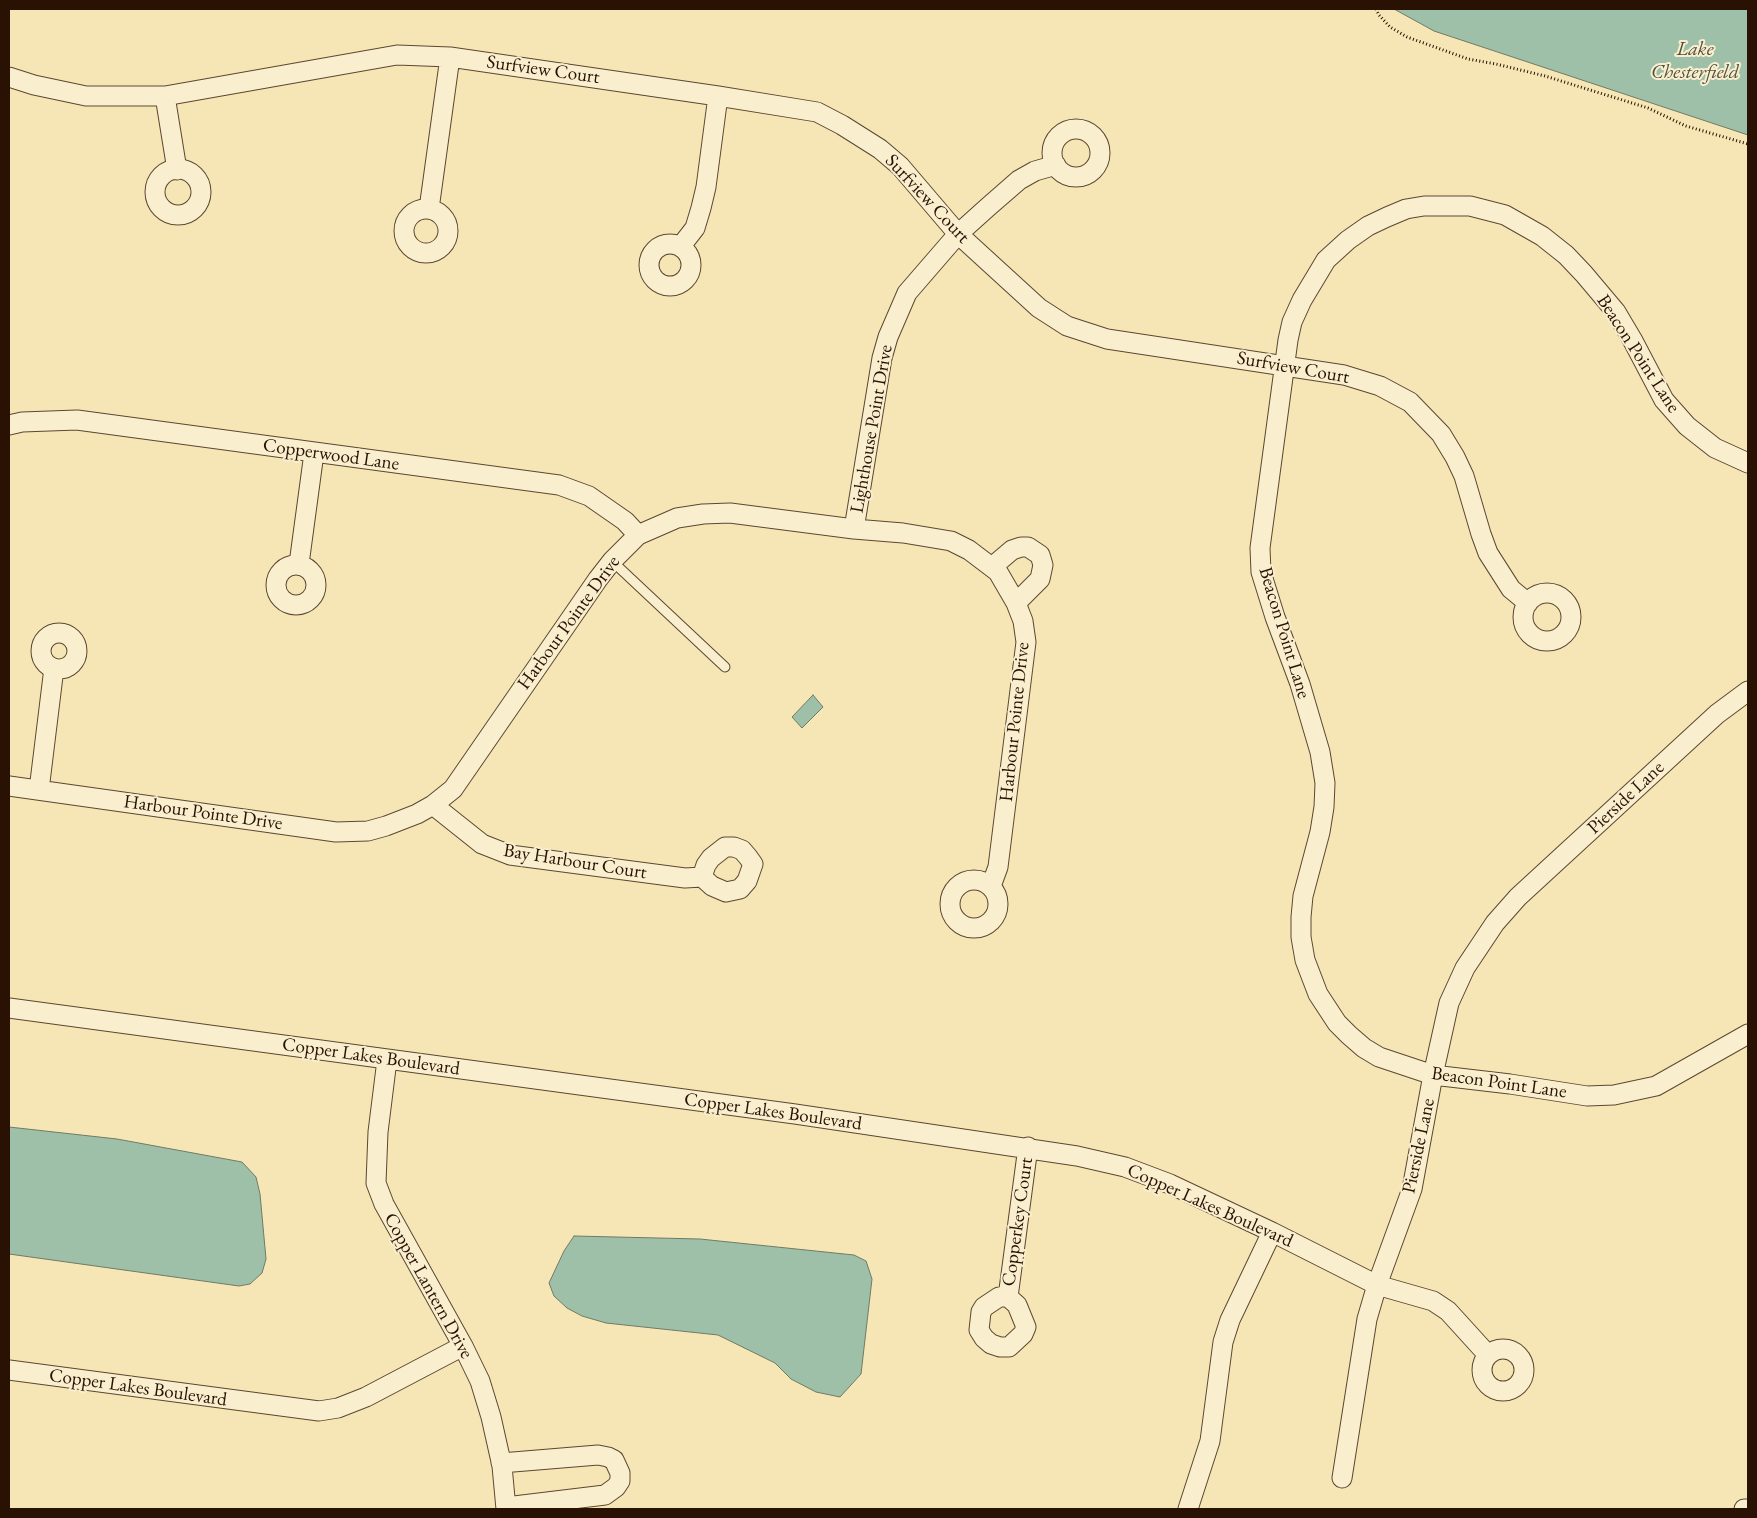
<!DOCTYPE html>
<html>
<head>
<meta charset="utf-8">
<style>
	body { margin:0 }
	#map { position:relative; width:1757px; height:1518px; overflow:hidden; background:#f6e6b5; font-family:"EB Garamond",serif }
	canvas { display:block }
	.frame { position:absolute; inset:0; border:10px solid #291203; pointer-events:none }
</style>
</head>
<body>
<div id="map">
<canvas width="1757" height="1518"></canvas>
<div class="frame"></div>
</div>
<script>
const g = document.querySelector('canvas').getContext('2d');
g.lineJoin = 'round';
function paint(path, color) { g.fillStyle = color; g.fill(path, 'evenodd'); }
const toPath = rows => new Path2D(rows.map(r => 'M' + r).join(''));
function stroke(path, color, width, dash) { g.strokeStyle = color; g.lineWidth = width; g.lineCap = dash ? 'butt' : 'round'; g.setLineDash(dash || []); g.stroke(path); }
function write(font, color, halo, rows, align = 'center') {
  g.font = font + ' "EB Garamond",serif'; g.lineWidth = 4; g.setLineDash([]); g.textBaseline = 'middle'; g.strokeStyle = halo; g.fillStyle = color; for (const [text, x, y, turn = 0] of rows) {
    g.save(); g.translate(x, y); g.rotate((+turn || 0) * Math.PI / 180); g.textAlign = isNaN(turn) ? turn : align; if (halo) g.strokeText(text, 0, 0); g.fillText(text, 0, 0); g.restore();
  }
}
const water = toPath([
	[1394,9,1748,9,1748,135,1434,31,1394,9],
	[813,695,823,707,802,728,792,717,813,695],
	[9,1127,117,1139,242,1162,256,1177,260,1194,266,1259,262,1273,250,1284,239,1286,9,1254,9,1127],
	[574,1236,700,1239,854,1255,866,1261,872,1279,861,1374,840,1397,816,1392,791,1379,775,1363,718,1335,606,1323,582,1316,567,1308,554,1296,549,1283,564,1251,574,1236]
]);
paint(water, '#9ec0a8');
stroke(water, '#6f7a66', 1);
const service = toPath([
	[612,561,725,667]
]);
const minor = toPath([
	[9,77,34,85,86,96,165,96,397,55,450,57,718,96,817,112,842,125,880,149,900,166,958,234,1039,308,1067,326,1107,339,1344,375,1380,386,1410,402,1441,434,1455,457,1464,476,1481,534,1488,553,1511,589,1528,603],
	[165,96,177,170],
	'1052 153a24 24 0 1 1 48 0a24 24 0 1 1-48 0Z',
	'155 192a23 23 0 1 1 46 0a23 23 0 1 1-46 0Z',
	'404 231a22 22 0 1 1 44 0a22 22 0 1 1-44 0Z',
	[429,209,450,57],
	'649 265a21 21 0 1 1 42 0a21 21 0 1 1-42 0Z',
	[681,246,695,228,701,208,706,187,718,96],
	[9,425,22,422,77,420,559,485,589,496,625,521,638,535],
	[1748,463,1715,448,1687,426,1664,400,1632,339,1616,312,1584,274,1566,255,1542,236,1505,215,1470,206,1424,206,1406,209,1387,217,1368,226,1348,240,1326,260,1302,300,1292,322,1288,340,1260,548,1261,572,1275,617,1300,684,1320,752,1325,783,1324,807,1320,832,1303,896,1301,917,1301,937,1305,960,1318,994,1337,1023,1349,1035,1364,1048,1379,1057,1433,1075,1510,1084,1587,1096,1614,1095,1656,1086,1748,1034],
	[854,529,882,358,888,337,907,293,958,234,988,207,1019,180,1035,171,1056,165],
	[299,564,314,453],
	'276 585a20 20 0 1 1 40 0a20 20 0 1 1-40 0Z',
	[992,567,1012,550,1021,547,1028,547,1040,555,1043,565,1040,579,1016,603],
	'1523 617a24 24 0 1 1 48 0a24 24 0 1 1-48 0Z',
	'41 651a18 18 0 1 1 36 0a18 18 0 1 1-36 0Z',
	[9,786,336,832,368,831,386,826,417,814,433,805,453,789,598,579,612,561,638,535,677,518,703,514,730,513,854,529,903,533,951,541,969,550,998,572,1016,603,1023,621,1026,642,998,867,991,886],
	[39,790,54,668],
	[433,805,482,844,510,855,685,878,702,877,712,886,726,892,740,889,747,881,753,864,748,857,742,850,734,847,725,847,711,858,706,865,702,877],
	'950 904a24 24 0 1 1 48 0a24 24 0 1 1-48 0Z',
	[9,1008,795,1114,1077,1156,1125,1167,1170,1184,1272,1232,1377,1285,1433,1301,1448,1311,1488,1355],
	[387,1060,378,1132,376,1183,384,1204,463,1346,480,1381,491,1417,502,1466,506,1509],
	[999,1297,1008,1297,1017,1305,1026,1327,1023,1334,1009,1347,1000,1347,991,1344,984,1338,979,1330,981,1312,984,1307,999,1297],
	[1008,1297,1028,1147],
	'1482 1370a21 21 0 1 1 42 0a21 21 0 1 1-42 0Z',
	[9,1370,319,1411,338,1408,366,1397,463,1346],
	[501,1463,598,1455,608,1457,614,1460,620,1473,620,1481,616,1487,605,1495,506,1507],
	[1342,1478,1367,1319,1377,1285,1412,1189,1433,1075,1449,1003,1465,968,1495,923,1518,897,1717,714,1748,691],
	[1188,1509,1210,1441,1223,1342,1230,1320,1272,1232],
	[1744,1509,1748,1509]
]);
stroke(service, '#5c4730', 11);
stroke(minor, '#5c4730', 21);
stroke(toPath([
	[1376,9,1379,15,1390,27,1407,37,1468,59,1496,64,1545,76,1648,108,1686,126,1748,144]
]), '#291203', 3, [1, 2.5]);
stroke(service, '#f9efcf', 9);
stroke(minor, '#f9efcf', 19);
write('19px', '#291203', '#f9efcf', [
	["Surfview Court",543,70,8],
	["Surfview Court",927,199,47],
	["Beacon Point Lane",1638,354,57],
	["Surfview Court",1293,368,10],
	["Lighthouse Point Drive",872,429,-80],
	["Copperwood Lane",331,455,8],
	["Harbour Pointe Drive",569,623,-54],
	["Beacon Point Lane",1284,633,73],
	["Harbour Pointe Drive",1015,722,-84],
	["Pierside Lane",1626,798,-43],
	["Harbour Pointe Drive",203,813,8],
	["Bay Harbour Court",575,862,9],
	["Copper Lakes Boulevard",371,1057,8],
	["Beacon Point Lane",1499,1083,8],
	["Copper Lakes Boulevard",773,1112,8],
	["Pierside Lane",1419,1146,-78],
	["Copper Lakes Boulevard",1210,1206,24],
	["Copperkey Court",1018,1222,-82],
	["Copper Lantern Drive",428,1286,61],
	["Copper Lakes Boulevard",138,1388,8]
]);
write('italic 20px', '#524f3d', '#f9efcf', [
	["Lake",1695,50],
	["Chesterfield",1695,73]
]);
</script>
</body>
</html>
